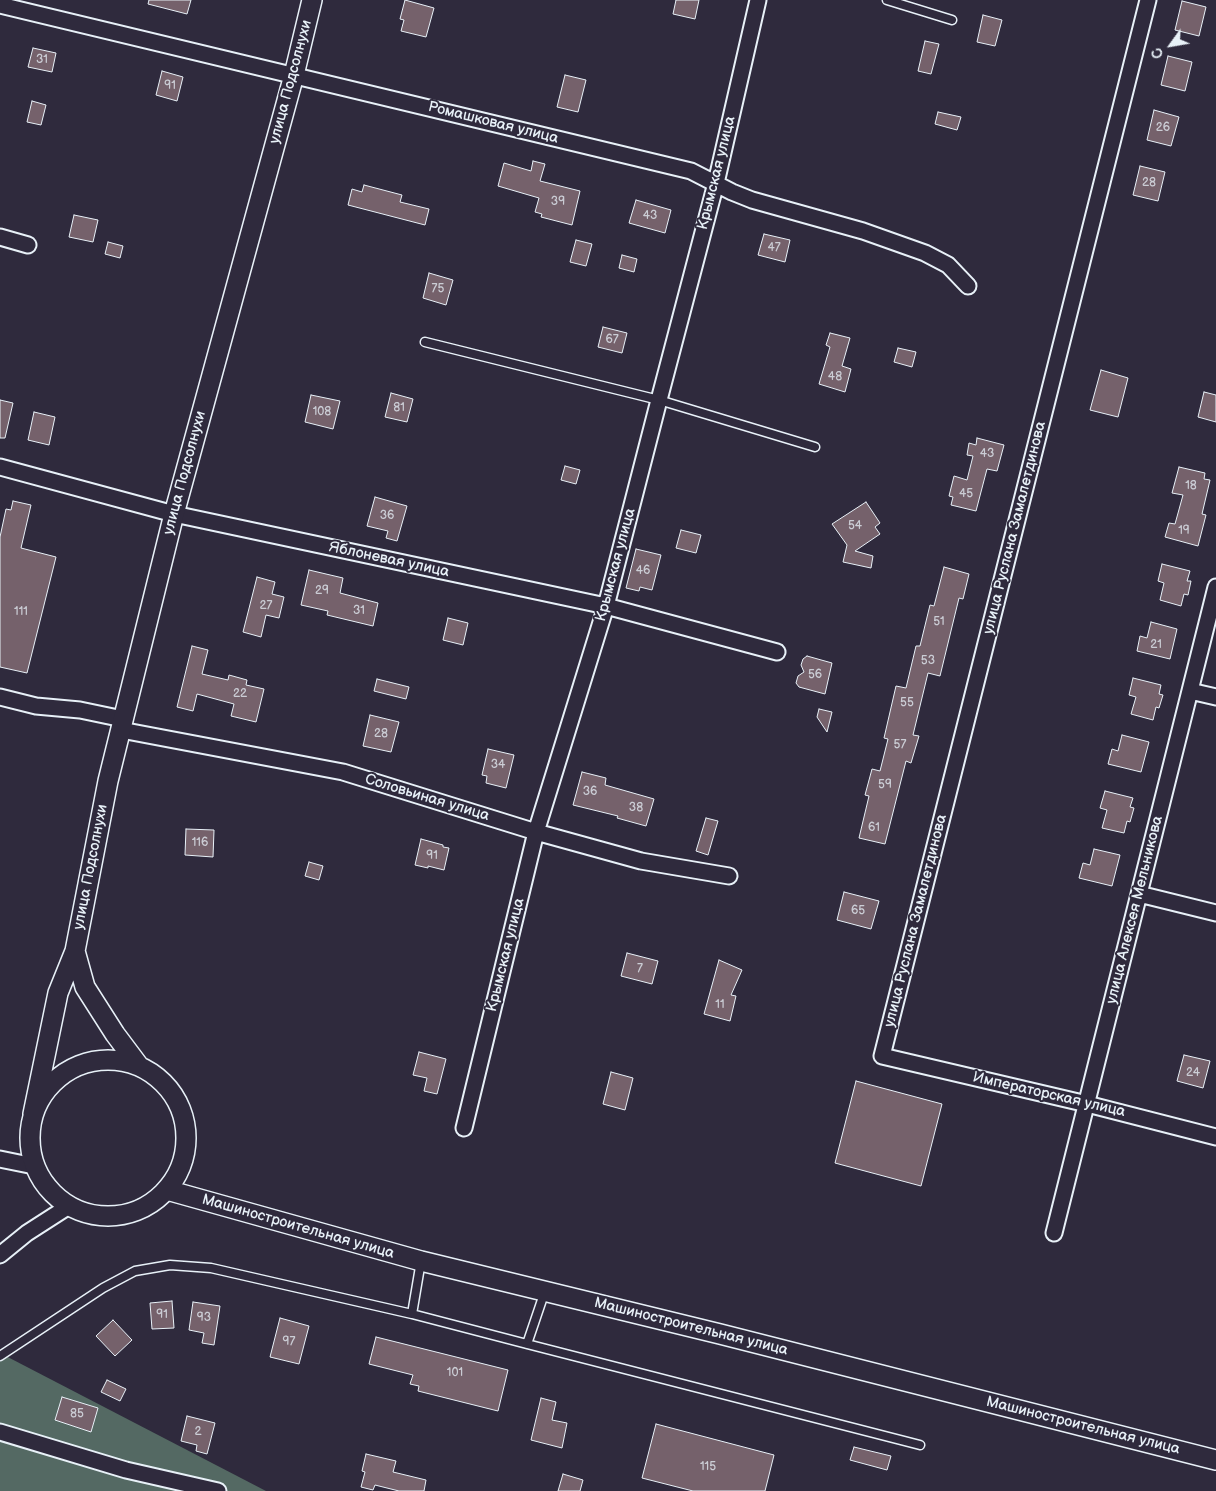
<!DOCTYPE html>
<html>
<head>
<meta charset="utf-8">
<style>
	body { margin:0 }
	#map { position:relative; width:1216px; height:1491px; overflow:hidden; background:#2f2a3d; font-family:"Balsamiq Sans",sans-serif }
	canvas { display:block }
	.north { position:absolute; left:1146px; top:20px; width:50px; height:50px; -webkit-text-stroke:4px #2f2a3d; paint-order:stroke; rotate:238deg; font-size:14px; font-weight:700; line-height:20px; text-align:center; color:#e8f1f8 }
	.north::after { content:''; display:block; margin:auto; width:18px; height:22px; background:#e8f1f8; clip-path:polygon(50% 0,100% 100%,50% 72%,0 100%) }
</style>
</head>
<body>
<div id="map">
<canvas width="1216" height="1491"></canvas>
<div class="north">С</div>
</div>
<script>
const g = document.querySelector('canvas').getContext('2d');
g.lineJoin = 'round';
function paint(path, color) { g.fillStyle = color; g.fill(path, 'evenodd'); }
const toPath = rows => new Path2D(rows.map(r => 'M' + r).join(''));
function stroke(path, color, width, dash) { g.strokeStyle = color; g.lineWidth = width; g.lineCap = dash ? 'butt' : 'round'; g.setLineDash(dash || []); g.stroke(path); }
function write(font, color, halo, rows, align = 'center') {
  g.font = font + ' "Balsamiq Sans",sans-serif'; g.lineWidth = 4; g.setLineDash([]); g.textBaseline = 'middle'; g.strokeStyle = halo; g.fillStyle = color; for (const [text, x, y, turn = 0] of rows) {
    g.save(); g.translate(x, y); g.rotate((+turn || 0) * Math.PI / 180); g.textAlign = isNaN(turn) ? turn : align; if (halo) g.strokeText(text, 0, 0); g.fillText(text, 0, 0); g.restore();
  }
}
paint(toPath([
	[0,1353,266,1491,0,1491]
]), '#546963');
const building = toPath([
	[149,0,191,0,187,14,148,4,149,0],
	[405,0,434,8,426,37,401,31,404,20,400,19,405,0],
	[676,0,699,0,695,19,673,14,676,0],
	[1182,1,1206,7,1199,36,1175,30,1182,1],
	[983,15,1002,20,995,46,977,42,983,15],
	[925,41,939,44,931,74,918,71,925,41],
	[33,48,56,53,52,72,28,67,33,48],
	[1168,56,1192,62,1185,91,1161,85,1168,56],
	[162,71,183,77,177,101,156,95,162,71],
	[565,75,586,80,578,112,557,107,565,75],
	[32,101,46,105,41,125,27,122,32,101],
	[1154,110,1179,117,1171,146,1147,140,1154,110],
	[938,112,961,117,957,130,935,124,938,112],
	[533,161,545,164,540,181,580,191,572,225,541,217,542,214,535,212,539,198,498,186,504,163,531,171,533,161],
	[1140,166,1165,172,1158,201,1133,195,1140,166],
	[364,185,402,195,400,202,429,209,425,225,348,205,352,189,362,192,364,185],
	[636,200,671,210,665,233,629,223,636,200],
	[74,215,98,220,93,242,69,237,74,215],
	[764,234,790,240,785,262,758,255,764,234],
	[576,240,592,244,586,266,570,262,576,240],
	[108,242,123,246,120,258,105,254,108,242],
	[622,255,637,259,634,272,619,268,622,255],
	[429,273,453,280,446,305,423,298,429,273],
	[603,327,627,333,622,353,598,347,603,327],
	[830,333,850,338,842,366,851,369,845,392,819,384,830,347,826,345,830,333],
	[898,348,916,352,912,367,894,362,898,348],
	[1101,370,1128,378,1118,417,1090,410,1101,370],
	[1204,392,1216,395,1216,422,1198,417,1204,392],
	[391,393,413,399,407,422,385,417,391,393],
	[311,395,340,401,333,429,305,422,311,395],
	[0,400,13,403,5,438,0,438,0,400],
	[34,412,55,417,49,445,28,440,34,412],
	[977,438,1004,445,997,471,987,469,976,511,951,505,953,497,949,496,954,476,967,480,973,456,967,455,969,443,976,445,977,438],
	[565,466,580,470,576,484,561,480,565,466],
	[1179,467,1205,473,1204,479,1210,480,1202,514,1206,515,1198,546,1165,537,1169,523,1175,524,1183,495,1172,493,1179,467],
	[375,497,407,506,397,541,386,538,388,531,367,526,375,497],
	[13,501,31,505,21,548,56,557,27,673,0,667,0,537,6,509,11,510,13,501],
	[866,502,880,523,875,527,880,534,855,551,873,556,871,568,843,562,847,545,832,524,866,502],
	[681,530,701,535,696,553,676,548,681,530],
	[636,549,661,555,652,590,640,587,639,591,626,588,636,549],
	[1162,564,1190,571,1187,581,1191,581,1188,595,1184,594,1181,606,1160,600,1164,583,1158,581,1162,564],
	[944,567,969,574,963,599,959,598,940,676,928,673,913,735,919,736,911,763,906,761,885,844,859,838,869,796,865,795,872,769,880,771,888,739,884,738,896,686,906,688,916,646,920,646,930,605,934,606,944,567],
	[309,570,343,578,340,593,378,603,373,626,327,615,328,611,301,605,309,570],
	[257,577,275,582,272,594,284,597,279,618,266,615,261,637,243,632,257,577],
	[448,618,468,623,463,645,443,640,448,618],
	[1151,622,1177,629,1170,659,1137,651,1140,636,1147,638,1151,622],
	[192,646,208,650,202,674,228,680,229,675,247,680,246,685,264,689,256,722,231,716,234,704,197,694,193,711,177,707,192,646],
	[807,656,832,663,825,694,799,687,796,683,798,676,804,672,801,665,803,659,807,656],
	[1133,678,1161,685,1159,694,1163,695,1159,708,1156,707,1153,720,1131,714,1136,697,1129,695,1133,678],
	[377,679,409,687,406,699,374,691,377,679],
	[819,709,832,712,827,732,817,717,819,709],
	[370,715,399,722,391,752,363,746,370,715],
	[1122,735,1149,742,1141,772,1108,764,1112,749,1118,751,1122,735],
	[488,749,514,755,506,788,486,783,487,776,482,775,488,749],
	[582,772,606,778,605,785,654,799,646,826,617,818,618,816,573,805,582,772],
	[1105,791,1133,798,1130,807,1134,808,1130,822,1127,821,1124,833,1102,828,1107,810,1100,808,1105,791],
	[706,818,718,821,708,855,696,851,706,818],
	[186,829,214,830,213,857,185,855,186,829],
	[421,839,443,845,443,847,449,848,444,870,428,866,428,868,415,865,421,839],
	[1094,849,1120,855,1112,886,1079,878,1083,863,1090,865,1094,849],
	[309,862,323,866,319,880,305,876,309,862],
	[844,892,879,901,871,929,837,920,844,892],
	[627,953,658,961,652,984,621,976,627,953],
	[719,960,742,970,731,995,736,996,730,1021,704,1014,719,960],
	[419,1052,446,1059,437,1094,424,1091,427,1078,413,1075,419,1052],
	[1184,1055,1210,1061,1203,1088,1177,1081,1184,1055],
	[611,1072,633,1078,625,1110,603,1104,611,1072],
	[856,1081,942,1104,921,1186,835,1163,856,1081],
	[172,1301,174,1328,152,1329,150,1303,172,1301],
	[193,1302,220,1306,214,1345,202,1343,204,1333,189,1330,193,1302],
	[280,1318,309,1326,299,1364,270,1357,280,1318],
	[113,1320,132,1340,115,1356,96,1336,113,1320],
	[376,1337,508,1370,498,1411,418,1391,419,1386,410,1384,413,1375,369,1364,376,1337],
	[107,1380,126,1389,120,1401,101,1392,107,1380],
	[62,1397,98,1408,91,1432,55,1420,62,1397],
	[541,1398,556,1402,552,1420,567,1423,562,1448,531,1440,541,1398],
	[187,1416,215,1423,207,1454,196,1451,197,1445,181,1441,187,1416],
	[656,1424,774,1455,765,1491,693,1491,642,1478,656,1424],
	[854,1447,891,1456,887,1470,850,1460,854,1447],
	[366,1454,396,1461,393,1472,426,1480,424,1491,399,1491,375,1485,373,1490,361,1487,365,1472,362,1471,366,1454],
	[563,1474,583,1480,580,1491,558,1491,563,1474]
]);
paint(building, '#75616b');
stroke(building, '#e8f1f8', 1);
const service = toPath([
	[887,0,952,20],
	[425,342,659,400,815,447],
	[421,1261,412,1314,527,1344,545,1291],
	[527,1344,920,1445],
	[0,1356,103,1288,135,1271,170,1265,211,1268,412,1314]
]);
const minor = toPath([
	[1148,0,882,1056,1087,1104,1216,1137],
	[0,5,691,171,732,192,752,200,863,231,925,253,948,265,968,286],
	[0,237,28,245],
	[0,467,174,514,606,606,777,652],
	[1190,691,1216,697],
	[0,697,36,706,80,710,123,719],
	[121,730,343,772,536,832,641,861,729,876],
	[1139,894,1216,913],
	[464,1128,536,832,606,606,659,400,716,183,758,0],
	[0,1159,34,1166],
	[1054,1233,1216,587],
	[0,1255,27,1233,69,1206],
	[0,1432,126,1470,218,1491]
]);
const tertiary = toPath([
	[75,951,85,987,115,1034,139,1066],
	'30 1138a78 78 0 1 1 156 0a78 78 0 1 1-156 0Z',
	[33,1114,58,993,75,951,108,781,174,514,294,75,312,0],
	[167,1190,421,1261,720,1334,1216,1460]
]);
stroke(service, '#e8f1f8', 11);
stroke(minor, '#e8f1f8', 19);
stroke(tertiary, '#e8f1f8', 22);
stroke(service, '#2f2a3d', 8);
stroke(minor, '#2f2a3d', 15);
stroke(tertiary, '#2f2a3d', 19);
write('12px', '#cbcdd5', null, [
	["31",42,60],
	["91",170,86],
	["26",1163,128],
	["28",1149,183],
	["39",558,202],
	["43",650,216],
	["47",774,248],
	["75",438,289],
	["67",612,340],
	["48",835,377],
	["81",399,408],
	["108",322,412],
	["43",987,454],
	["18",1191,486],
	["45",966,494],
	["36",387,516],
	["54",855,526],
	["19",1184,531],
	["46",643,571],
	["29",322,591],
	["27",266,606],
	["31",359,611],
	["111",21,612],
	["51",939,622],
	["21",1156,645],
	["53",928,661],
	["56",815,675],
	["22",240,694],
	["55",907,703],
	["28",381,734],
	["57",900,745],
	["34",498,765],
	["59",885,785],
	["36",590,792],
	["38",636,808],
	["61",874,828],
	["116",200,843],
	["91",432,856],
	["65",858,911],
	["7",640,969],
	["11",720,1005],
	["24",1193,1073],
	["91",162,1315],
	["93",204,1318],
	["97",289,1342],
	["101",455,1373],
	["85",77,1414],
	["2",198,1432],
	["115",708,1467]
]);
write('15px', '#e8f1f8', '#2f2a3d', [
	["улица Подсолнухи",291,82,-75],
	["Ромашковая улица",493,123,14],
	["Крымская улица",717,173,-76],
	["улица Подсолнухи",185,473,-75],
	["улица Руслана Замалетдинова",1015,528,-76],
	["Яблоневая улица",389,560,12],
	["Крымская улица",616,565,-75],
	["Соловьиная улица",427,798,17],
	["улица Подсолнухи",91,867,-79],
	["улица Алексея Мельникова",1135,910,-76],
	["улица Руслана Замалетдинова",916,921,-76],
	["Крымская улица",506,955,-76],
	["Императорская улица",1049,1095,13],
	["Машиностроительная улица",298,1227,16],
	["Машиностроительная улица",691,1327,14],
	["Машиностроительная улица",1083,1426,14]
]);
</script>
</body>
</html>
